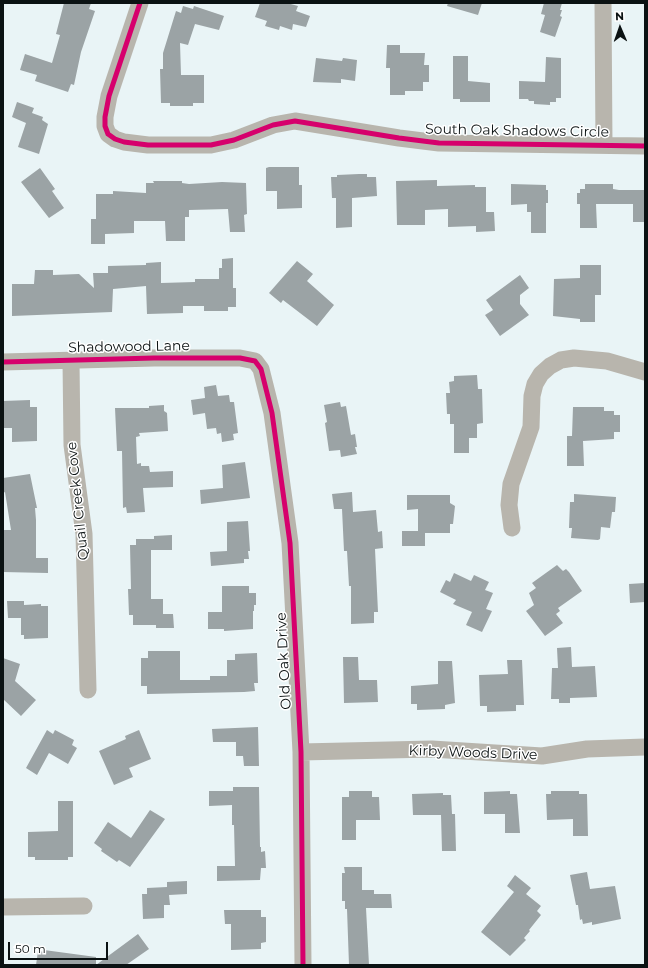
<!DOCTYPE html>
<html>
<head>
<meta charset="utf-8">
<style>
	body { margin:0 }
	#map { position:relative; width:648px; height:968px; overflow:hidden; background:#e9f4f6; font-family:Montserrat,sans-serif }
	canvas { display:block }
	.frame { position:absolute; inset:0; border:4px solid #0b1213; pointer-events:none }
	.north { position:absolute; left:600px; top:8px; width:40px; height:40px; -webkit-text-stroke:3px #fff; paint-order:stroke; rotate:358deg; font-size:11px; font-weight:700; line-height:16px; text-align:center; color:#0b1213 }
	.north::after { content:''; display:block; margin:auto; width:14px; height:18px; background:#0b1213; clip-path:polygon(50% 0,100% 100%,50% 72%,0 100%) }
	.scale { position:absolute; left:8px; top:942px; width:100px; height:18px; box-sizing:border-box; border:2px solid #0b1213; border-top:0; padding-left:5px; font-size:12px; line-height:14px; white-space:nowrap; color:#0b1213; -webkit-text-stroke:3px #fff; paint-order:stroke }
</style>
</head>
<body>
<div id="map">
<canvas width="648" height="968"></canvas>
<div class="frame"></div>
<div class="north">N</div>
<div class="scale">50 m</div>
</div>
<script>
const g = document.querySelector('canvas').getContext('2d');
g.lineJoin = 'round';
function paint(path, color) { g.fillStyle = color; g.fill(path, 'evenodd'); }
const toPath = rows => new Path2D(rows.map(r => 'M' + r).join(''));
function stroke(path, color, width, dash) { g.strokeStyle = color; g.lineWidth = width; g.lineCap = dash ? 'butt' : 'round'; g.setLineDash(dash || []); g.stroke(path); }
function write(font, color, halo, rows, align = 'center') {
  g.font = font + ' Montserrat,sans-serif'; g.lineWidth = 3; g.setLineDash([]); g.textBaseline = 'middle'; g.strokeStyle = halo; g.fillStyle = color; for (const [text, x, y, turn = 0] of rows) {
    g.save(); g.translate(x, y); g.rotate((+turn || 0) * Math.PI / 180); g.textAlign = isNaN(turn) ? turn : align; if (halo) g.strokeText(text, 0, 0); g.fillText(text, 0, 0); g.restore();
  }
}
paint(toPath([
	[64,3,91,3,89,9,95,11,81,52,74,85,71,84,68,92,35,81,37,75,20,70,25,54,52,63,60,35,56,34],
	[260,3,287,3,298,6,296,11,310,16,306,27,293,24,292,30,280,26,279,30,265,26,267,21,255,17],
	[448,3,482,3,478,15,447,6],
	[544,3,562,3,560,10,562,10,560,16,562,17,555,37,540,32,545,15,541,14],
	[183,6,193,9,194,6,224,16,219,30,195,24,188,45,180,43,181,75,204,75,204,103,193,103,193,106,170,106,170,103,161,103,160,69,163,69,163,53,176,11,181,13],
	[387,45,400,45,400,53,425,53,424,65,429,65,429,82,423,82,423,91,405,91,405,95,390,95,390,68,386,68],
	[453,56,468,56,468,81,490,83,490,102,460,102,460,99,453,99],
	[546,57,561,58,561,98,556,98,556,102,550,102,550,105,534,104,534,101,529,101,528,99,519,99,519,81,545,82],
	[316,58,342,61,343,58,357,60,355,81,341,79,341,83,313,82],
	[17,102,34,108,32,113,43,117,42,120,48,124,39,154,18,147,26,123,12,117],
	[269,167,299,167,299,185,302,185,302,208,277,209,277,191,266,191,266,168],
	[40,168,55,189,52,191,64,208,49,218,21,182],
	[359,174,367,174,367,177,376,177,377,196,352,198,352,227,336,228,336,198,332,198,331,177,337,177,337,175],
	[437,180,437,186,475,185,475,187,486,187,486,212,494,212,495,231,476,232,476,226,448,227,448,209,425,210,425,225,397,225,396,181],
	[153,181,182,181,182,183,189,184,222,182,246,183,247,214,244,215,245,232,230,232,228,209,189,210,189,217,185,217,185,241,166,241,165,221,134,221,134,233,105,234,105,244,91,244,91,219,96,219,96,194,113,194,113,191,146,193,146,183,154,183],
	[511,184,546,185,546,190,548,190,548,203,546,203,546,233,531,233,531,212,527,212,527,204,511,205],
	[585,184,613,184,613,189,619,190,644,190,645,222,633,222,633,204,596,204,597,228,580,228,580,204,577,204,577,193,580,193,580,189,585,189],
	[233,258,233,288,236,288,236,307,228,307,228,311,204,311,204,306,183,306,183,313,147,314,146,286,113,289,112,312,12,316,12,284,34,284,35,270,53,270,53,275,79,274,94,288,93,273,108,273,108,266,146,265,146,263,161,262,161,283,195,282,195,279,219,279,219,268,222,268,222,259],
	[297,261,313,274,307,281,334,305,317,326,283,300,281,303,269,293],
	[580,265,601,265,601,295,595,295,595,322,580,322,580,319,553,316,554,279,580,278],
	[520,275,529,288,520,295,520,304,529,315,500,336,485,315,493,310,486,300],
	[477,375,478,389,482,389,483,423,477,424,477,438,469,438,469,453,454,453,454,424,450,424,450,414,447,414,446,393,450,393,449,382,454,381,454,376],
	[216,385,218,396,229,395,230,402,234,402,238,433,233,434,234,440,222,442,221,433,217,434,216,428,207,429,205,413,193,415,191,400,205,398,204,387],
	[30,400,30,407,37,407,37,441,12,442,12,428,3,428,3,401],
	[340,402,341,407,346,406,351,435,355,434,357,447,355,447,357,454,341,457,340,450,329,451,325,423,327,422,324,405],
	[164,405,164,411,167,413,168,431,139,433,140,436,136,437,137,464,141,463,141,466,149,466,150,472,173,471,173,487,143,488,145,512,127,513,126,507,123,508,122,451,117,451,115,408,149,408,149,406],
	[573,407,604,407,604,411,614,411,614,415,620,415,620,432,614,432,614,439,583,441,584,466,567,466,567,436,572,436],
	[245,462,250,498,201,504,200,490,223,488,222,465],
	[30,474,37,508,35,508,36,520,36,558,48,558,48,573,3,572,3,530,11,530,5,492,3,493,3,478],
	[352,492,353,512,376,510,378,532,382,531,383,548,375,549,378,612,374,612,374,623,351,624,351,586,349,586,347,551,344,551,342,509,334,509,332,494],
	[574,494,616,497,615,512,612,512,610,528,601,527,600,539,598,540,571,538,572,528,569,528,570,502,574,502],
	[407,495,450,495,450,503,455,506,453,524,450,524,450,533,425,533,425,546,402,546,402,531,418,531,418,509,407,510],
	[248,521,250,551,248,551,249,559,244,559,244,563,211,566,210,552,227,551,227,522],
	[172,535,172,550,151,550,151,599,163,599,163,614,173,614,174,628,156,628,156,625,133,625,133,615,129,615,128,589,131,589,130,545,136,545,136,539,154,539,154,536],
	[557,565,563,571,566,569,569,572,582,591,558,608,560,611,556,614,563,623,545,636,526,611,534,605,529,593,536,588,532,583],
	[454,573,471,581,474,575,489,582,485,590,493,593,486,609,492,611,482,632,466,625,472,612,453,604,456,600,440,592,446,580,450,582],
	[645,583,645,602,630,603,629,584],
	[222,586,249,586,249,593,256,593,256,605,254,605,254,611,253,611,253,629,224,631,224,629,208,629,208,612,222,612],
	[7,601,24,601,24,605,41,604,41,606,48,606,48,638,24,639,24,635,21,635,21,618,8,618],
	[571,647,572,667,595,666,597,697,570,698,570,703,559,703,559,699,551,699,552,668,558,668,557,648],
	[148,651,180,651,180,680,210,680,210,676,227,676,227,660,235,660,235,654,257,653,258,683,254,683,255,691,244,692,147,694,147,686,141,686,141,658,148,658],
	[343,657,358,657,359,680,377,680,378,702,344,703],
	[3,658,20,664,15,681,36,700,21,716,3,699],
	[507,660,522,660,524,705,516,705,516,711,487,712,487,706,480,706,479,675,508,674],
	[438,661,452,661,455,703,445,705,445,709,417,710,417,704,411,704,411,686,438,684],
	[258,727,259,766,244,766,243,756,236,756,236,742,213,742,212,729],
	[47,730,53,734,55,730,74,740,72,745,77,748,68,764,49,753,37,775,26,768],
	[139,730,151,759,129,768,133,777,114,785,99,751,126,739,125,736],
	[233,787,259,787,260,847,261,847,261,852,265,851,266,868,261,868,260,880,217,881,217,866,235,866,234,825,232,825,232,805,209,806,209,791,233,791],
	[349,791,372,791,372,797,379,797,380,820,356,820,356,840,342,840,342,797,349,797],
	[510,791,510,794,517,794,520,833,505,833,505,814,484,814,484,792],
	[551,791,579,791,579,794,587,794,588,836,573,836,573,819,547,820,546,794,551,794],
	[443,793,443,795,451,795,452,814,455,814,456,851,442,851,441,815,413,815,412,794],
	[58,801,73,801,73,857,68,857,68,860,35,860,35,857,28,857,28,832,58,831],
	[150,810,165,819,130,867,119,860,117,862,101,851,102,849,94,843,108,822,131,838],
	[344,867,362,867,362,890,374,890,374,894,391,894,392,908,366,908,369,965,349,965,347,909,345,909,345,901,342,901,342,873,345,873],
	[587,872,590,889,615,886,621,919,592,925,592,922,583,924,582,919,580,920,578,905,576,905,570,875],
	[515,875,531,888,526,894,541,906,537,911,541,915,529,930,530,931,524,938,526,940,510,956,481,932,514,892,507,886],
	[187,881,187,894,169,895,170,905,164,905,164,918,143,919,142,894,147,894,147,888,167,887,167,882],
	[224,910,261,910,261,917,266,917,266,942,261,943,261,949,231,950,231,924,225,924],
	[138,934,149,949,126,965,36,965,38,951,44,952,44,950,96,957,96,965]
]), '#9ba3a5');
stroke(toPath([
	[140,3,109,96,105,117,105,126,108,134,115,139,124,142,148,145,211,145,234,140,273,125,295,121,399,138,439,143,645,146],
	[603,3,604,145],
	[71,361,72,445,84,534,88,690],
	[3,362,154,358,240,358,255,361,261,369,272,413,290,543,301,752,303,965],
	[512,528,509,505,511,484,531,427,532,396,535,384,541,374,550,366,561,360,574,358,607,361,645,372],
	[301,752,432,749,542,756,587,749,645,747],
	[3,907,84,906]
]), '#b8b5ad', 17);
stroke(toPath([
	[140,3,109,96,105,117,105,126,108,134,115,139,124,142,148,145,211,145,234,140,273,125,295,121,399,138,439,143,645,146],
	[3,362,154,358,240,358,255,361,261,369,272,413,290,543,301,752,303,965]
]), '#d6006c', 5);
write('14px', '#0b1213', '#fff', [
	["South Oak Shadows Circle",517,131,1],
	["Shadowood Lane",129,347,-1],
	["Quail Creek Cove",78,501,-96],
	["Old Oak Drive",284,661,-93],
	["Kirby Woods Drive",473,753,2]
]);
</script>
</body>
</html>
